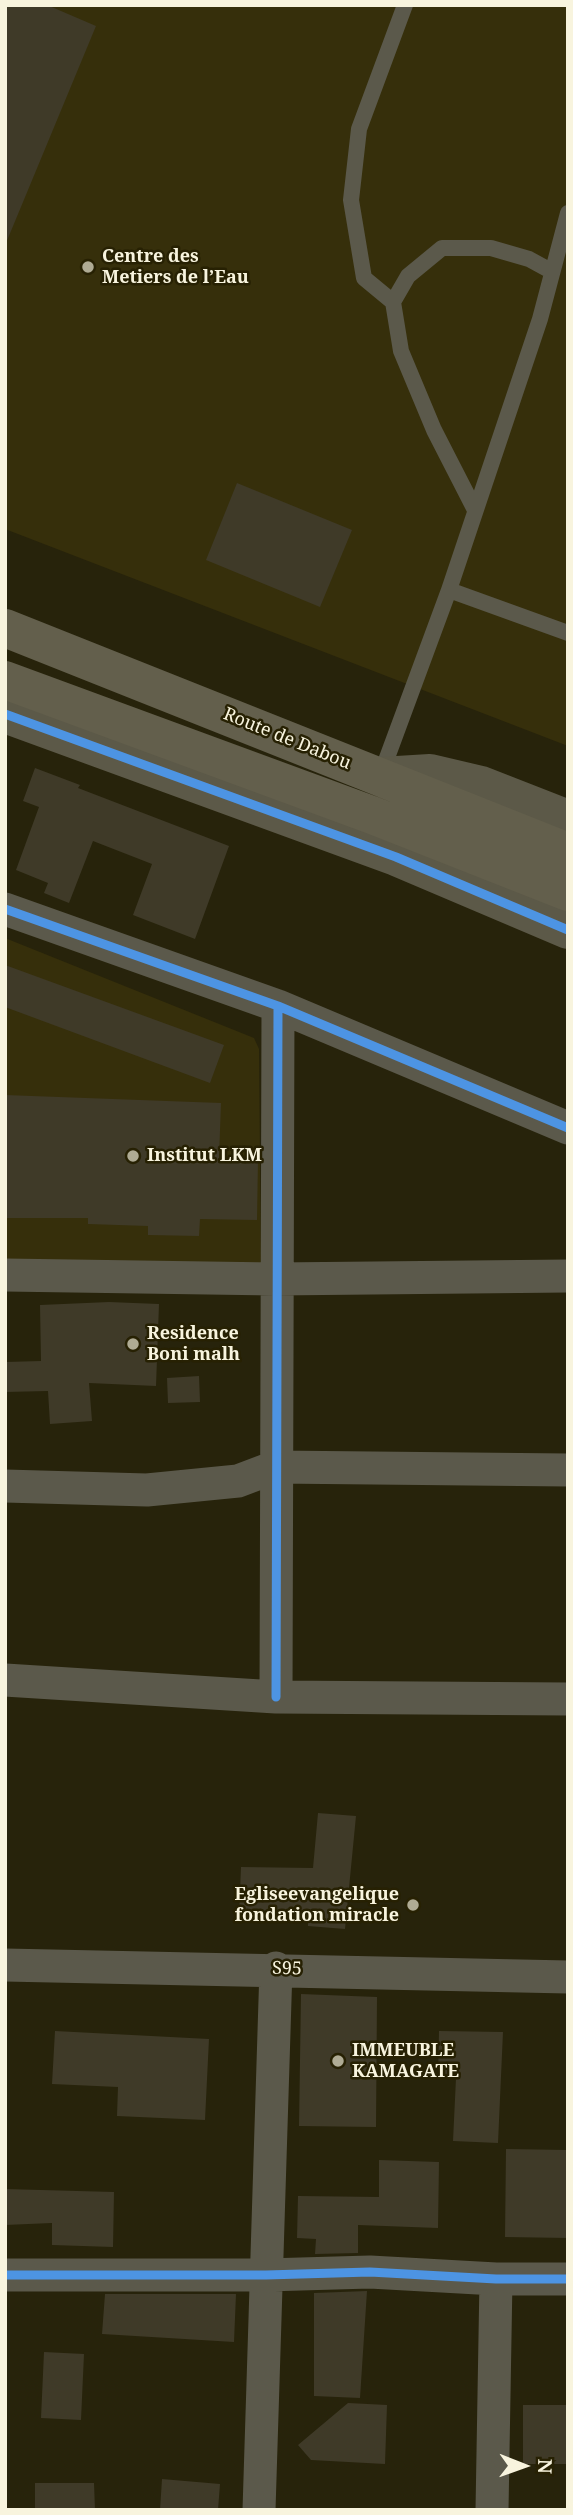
<!DOCTYPE html>
<html>
<head>
<meta charset="utf-8">
<style>
	body { margin:0 }
	#map { position:relative; width:573px; height:2515px; overflow:hidden; background:#27230b; font-family:"Noto Serif",serif }
	canvas { display:block }
	.frame { position:absolute; inset:0; border:7px solid #f8f4de; pointer-events:none }
	.north { position:absolute; left:489px; top:2431px; width:70px; height:70px; -webkit-text-stroke:5px #272103; paint-order:stroke; rotate:91deg; font-size:19px; font-weight:700; line-height:28px; text-align:center; color:#f8f4de }
	.north::after { content:''; display:block; margin:auto; width:24px; height:32px; background:#f8f4de; clip-path:polygon(50% 0,100% 100%,50% 72%,0 100%) }
</style>
</head>
<body>
<div id="map">
<canvas width="573" height="2515"></canvas>
<div class="frame"></div>
<div class="north">N</div>
</div>
<script>
const g = document.querySelector('canvas').getContext('2d');
g.lineJoin = 'round';
function paint(path, color) { g.fillStyle = color; g.fill(path, 'evenodd'); }
const toPath = rows => new Path2D(rows.map(r => 'M' + r).join(''));
function stroke(path, color, width, dash) { g.strokeStyle = color; g.lineWidth = width; g.lineCap = dash ? 'butt' : 'round'; g.setLineDash(dash || []); g.stroke(path); }
function write(font, color, halo, rows, align = 'center') {
  g.font = font + ' "Noto Serif",serif'; g.lineWidth = 5; g.setLineDash([]); g.textBaseline = 'middle'; g.strokeStyle = halo; g.fillStyle = color; for (const [text, x, y, turn = 0] of rows) {
    g.save(); g.translate(x, y); g.rotate((+turn || 0) * Math.PI / 180); g.textAlign = isNaN(turn) ? turn : align; if (halo) g.strokeText(text, 0, 0); g.fillText(text, 0, 0); g.restore();
  }
}
paint(toPath([
	[5,5,568,5,568,746,5,529],
	[5,938,254,1038,259,1049,261,1266,5,1262]
]), '#362f0b');
paint(toPath([
	[5,5,47,5,96,26,6,243],
	[237,483,352,530,320,607,206,560],
	[35,768,80,785,78,788,229,846,195,939,133,915,152,864,93,841,69,903,44,893,48,883,16,870,39,807,23,801],
	[5,965,224,1045,210,1083,5,1007],
	[5,1095,221,1103,219,1158,258,1159,257,1220,200,1219,199,1236,148,1235,148,1226,88,1224,88,1218,5,1218],
	[109,1302,159,1304,156,1386,89,1383,92,1421,50,1424,48,1391,5,1392,5,1362,41,1361,40,1305],
	[199,1376,200,1402,168,1403,167,1378],
	[318,1813,356,1816,345,1929,308,1926,308,1920,239,1917,241,1867,313,1868],
	[301,1994,377,1997,376,2127,299,2126],
	[55,2031,209,2039,205,2120,117,2116,118,2087,52,2084],
	[439,2031,503,2032,498,2143,453,2141,456,2078,438,2078],
	[506,2149,568,2150,568,2238,505,2237],
	[379,2160,439,2162,438,2228,358,2225,358,2253,315,2254,316,2239,297,2238,298,2196,379,2197],
	[5,2189,114,2192,113,2247,52,2245,52,2223,5,2225],
	[367,2291,360,2398,314,2396,314,2293],
	[105,2294,236,2294,234,2342,102,2334],
	[44,2352,84,2354,81,2420,41,2418],
	[348,2403,387,2405,385,2464,311,2460,298,2445],
	[523,2405,568,2405,568,2464,523,2464],
	[162,2479,220,2484,218,2510,160,2510],
	[35,2483,94,2483,95,2510,35,2510]
]), '#3f3a28');
stroke(toPath([
	[393,302,364,278,351,200,359,129,405,5],
	[475,510,434,430,401,351,393,302,408,276,442,248,491,248,529,259,551,271],
	[449,590,568,633],
	[381,774,449,590,540,319,568,213]
]), '#5b594b', 16);
stroke(toPath([
	[5,909,278,1006,568,1128],
	[5,1275,275,1279,568,1276],
	[5,1486,147,1490,238,1481,275,1467,568,1470],
	[5,1680,276,1697,568,1699],
	[276,1697,278,1006],
	[5,1965,568,1977],
	[5,2275,266,2275,370,2272,496,2279,568,2279],
	[259,2510,276,1968],
	[492,2510,496,2279]
]), '#5b594b', 33);
stroke(toPath([
	[5,714,396,857,568,930],
	[381,776,430,773,481,785,568,819]
]), '#5c5948', 38);
stroke(toPath([
	[5,628,568,852],
	[5,680,372,815,568,892]
]), '#635f4c', 38);
stroke(toPath([
	[5,714,396,857,568,930],
	[5,909,278,1006,568,1128],
	[276,1697,278,1006],
	[5,2275,266,2275,370,2272,496,2279,568,2279]
]), '#4d94e3', 9);
for (const [x, y, r, color] of [
	[88,267,7,"#afab94"],
	[133,1156,7,"#afab94"],
	[133,1344,7,"#afab94"],
	[413,1905,7,"#afab94"],
	[338,2061,7,"#afab94"]
]) { const dot = new Path2D(); dot.arc(x, y, r, 0, 2 * Math.PI); g.fillStyle = color; g.fill(dot); stroke(dot, '#272103', 2.5); }
write('bold 18px', '#f8f4de', '#272103', [
	["Centre des",102,257],
	["Metiers de l’Eau",102,278],
	["Institut LKM",147,1156],
	["Residence",147,1334],
	["Boni malh",147,1355],
	["Egliseevangelique",399,1895,"right"],
	["fondation miracle",399,1916,"right"],
	["IMMEUBLE",352,2051],
	["KAMAGATE",352,2072]
], 'left');
write('18px', '#f8f4de', '#272103', [
	["Route de Dabou",287,739,22],
	["S95",287,1969,1]
]);
</script>
</body>
</html>
